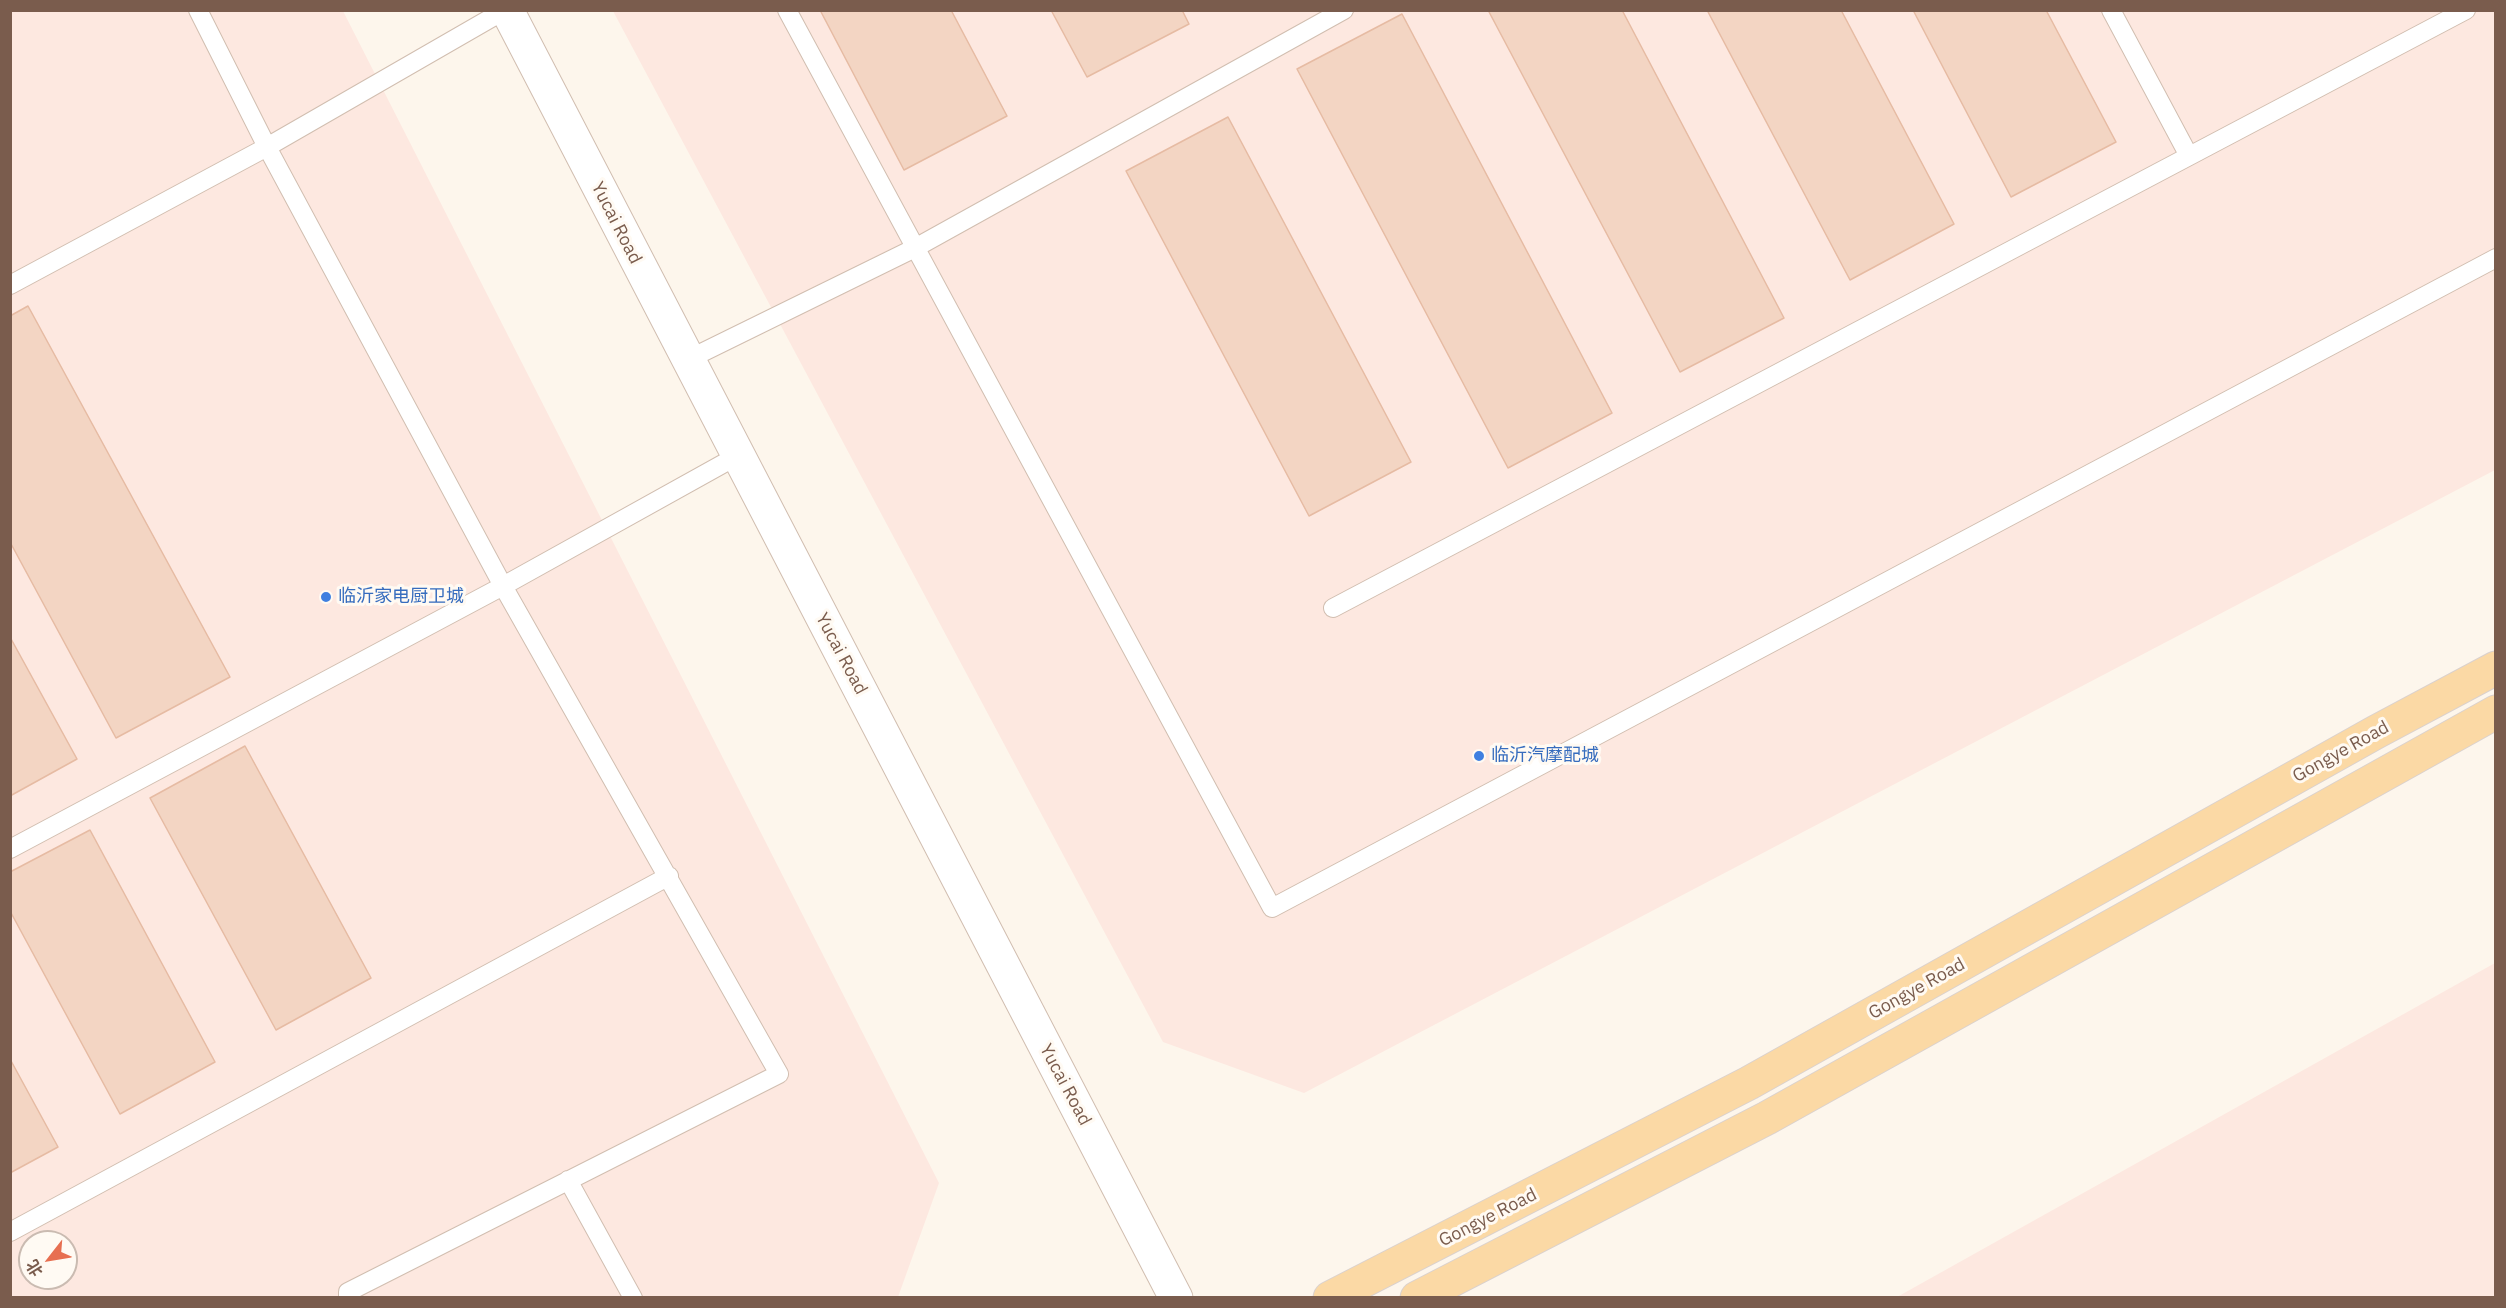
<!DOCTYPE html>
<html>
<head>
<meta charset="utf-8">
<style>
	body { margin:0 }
	#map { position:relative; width:2506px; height:1308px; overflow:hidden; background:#fdf6ec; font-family:"IBM Plex Sans","Noto Sans SC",sans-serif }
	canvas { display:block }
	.frame { position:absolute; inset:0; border:12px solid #7a5c4d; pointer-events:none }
	.north { position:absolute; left:18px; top:1230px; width:60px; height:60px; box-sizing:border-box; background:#fffaf3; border:2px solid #cabbb1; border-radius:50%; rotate:239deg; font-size:16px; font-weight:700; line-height:24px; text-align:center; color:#7a5c4d }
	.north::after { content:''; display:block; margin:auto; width:21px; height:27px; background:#e76f51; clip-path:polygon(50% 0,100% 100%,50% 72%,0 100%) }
</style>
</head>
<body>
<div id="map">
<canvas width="2506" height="1308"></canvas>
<div class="frame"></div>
<div class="north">北</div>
</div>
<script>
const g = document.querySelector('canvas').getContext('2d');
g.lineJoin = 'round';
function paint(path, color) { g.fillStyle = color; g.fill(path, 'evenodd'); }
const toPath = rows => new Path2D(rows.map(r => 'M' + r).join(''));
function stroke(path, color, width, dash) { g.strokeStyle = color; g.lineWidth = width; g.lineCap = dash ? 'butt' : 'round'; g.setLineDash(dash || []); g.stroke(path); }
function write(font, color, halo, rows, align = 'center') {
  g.font = font + ' "IBM Plex Sans","Noto Sans SC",sans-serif'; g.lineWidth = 6; g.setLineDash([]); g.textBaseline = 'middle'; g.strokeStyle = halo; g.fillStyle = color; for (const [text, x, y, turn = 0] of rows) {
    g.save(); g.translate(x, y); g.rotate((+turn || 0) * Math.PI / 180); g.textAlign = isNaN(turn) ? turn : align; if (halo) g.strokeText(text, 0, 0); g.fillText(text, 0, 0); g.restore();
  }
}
paint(toPath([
	[10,11,343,11,939,1183,898,1297,11,1297],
	[30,1242,66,1242,66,1278,30,1278],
	[613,11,2495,11,2495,470,1304,1093,1163,1042],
	[2495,963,2495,1297,1897,1297]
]), '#fde8e0');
const building = toPath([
	[820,10,951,10,1007,116,904,170,820,10],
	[1051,10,1182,10,1189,24,1087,77,1051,10],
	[1488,10,1622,10,1784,318,1680,372,1488,10],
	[1707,10,1841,10,1954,224,1850,280,1707,10],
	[1913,10,2046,10,2116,142,2011,197,1913,10],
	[1402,14,1612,413,1508,468,1297,69,1402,14],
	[1228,117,1411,462,1309,516,1126,171,1228,117],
	[28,306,230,677,116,738,10,542,10,316,28,306],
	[10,637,77,759,10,796,10,637],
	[245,746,371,978,276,1030,150,798,245,746],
	[90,830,215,1062,120,1114,10,911,10,872,90,830],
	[10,1059,58,1147,10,1173,10,1059]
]);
paint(building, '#f3d5c3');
stroke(building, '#e6bba3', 1.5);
const service = toPath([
	[198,10,267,147,503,586,779,1074,348,1292,348,1298],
	[787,10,1272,908,2496,258],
	[2111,10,2189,156],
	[10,285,267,147,505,10],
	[687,360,915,248,1344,10],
	[1333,608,2466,10],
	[10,849,503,586,737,456],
	[568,1180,633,1298],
	[10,1232,669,876]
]);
const tertiary = toPath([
	[507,10,1176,1298]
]);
const primary = toPath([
	[1330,1298,1749,1083,2376,732,2496,668],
	[1417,1298,1767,1118,2496,712]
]);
stroke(service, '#d1beb0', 20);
stroke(tertiary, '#d1beb0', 35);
stroke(primary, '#dad1cd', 35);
stroke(service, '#fff', 18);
stroke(tertiary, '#fff', 33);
stroke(primary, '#fbd9a5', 33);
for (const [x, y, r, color] of [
	[326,597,6,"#3f7fe0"],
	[1479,756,6,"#3f7fe0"]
]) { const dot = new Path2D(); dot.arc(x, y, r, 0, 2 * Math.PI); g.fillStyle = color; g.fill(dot); stroke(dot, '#fffaf3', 2); }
write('18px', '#7a5c4d', '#fffaf3', [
	["Yucai Road",616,223,63],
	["Yucai Road",841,654,62],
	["Gongye Road",2341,752,-29],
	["Gongye Road",1917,989,-29],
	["Yucai Road",1065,1085,62],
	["Gongye Road",1488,1218,-27]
]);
write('18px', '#366cbe', '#fffaf3', [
	["临沂家电厨卫城",338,597],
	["临沂汽摩配城",1491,756]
], 'left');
</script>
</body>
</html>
